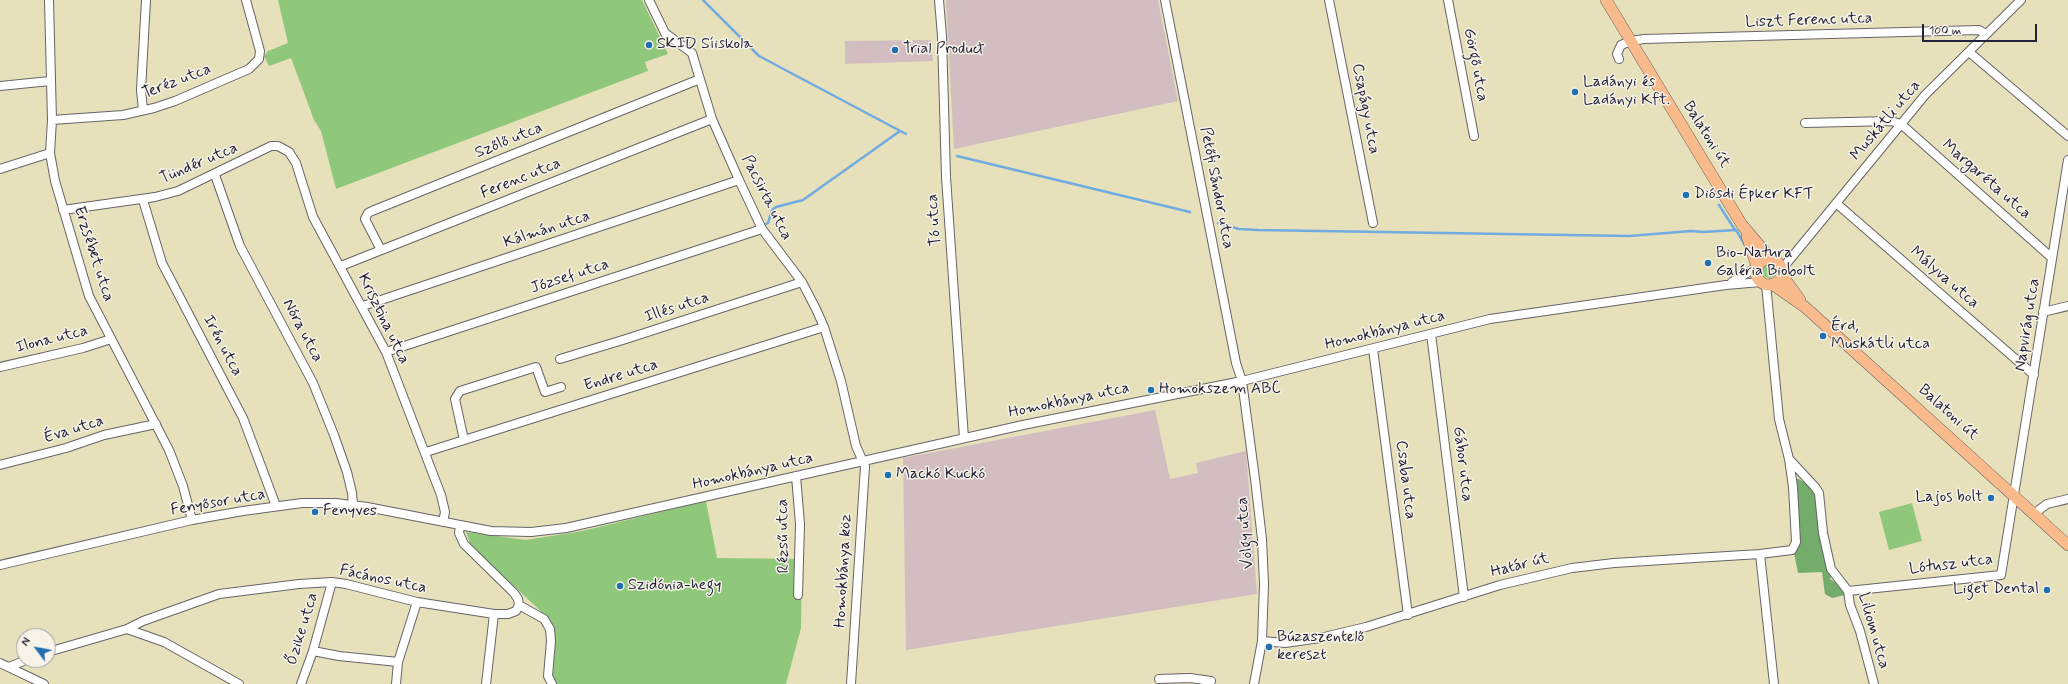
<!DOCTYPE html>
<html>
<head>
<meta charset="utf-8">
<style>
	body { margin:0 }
	#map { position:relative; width:2068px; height:684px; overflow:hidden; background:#e6e0bb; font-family:Mynerve,sans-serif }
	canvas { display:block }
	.north { position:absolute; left:16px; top:628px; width:40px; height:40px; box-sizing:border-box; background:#f7f3e8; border:1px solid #a29fa3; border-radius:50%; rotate:302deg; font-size:11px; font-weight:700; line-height:16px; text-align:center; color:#22223b }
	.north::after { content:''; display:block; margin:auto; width:14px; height:18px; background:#1f6fb2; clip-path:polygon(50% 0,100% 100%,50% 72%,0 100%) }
	.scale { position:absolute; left:1922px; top:24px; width:115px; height:18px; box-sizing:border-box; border:2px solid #22223b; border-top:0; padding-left:5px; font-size:12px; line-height:14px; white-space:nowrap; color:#22223b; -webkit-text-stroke:3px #f7f3e8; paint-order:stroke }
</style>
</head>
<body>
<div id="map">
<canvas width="2068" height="684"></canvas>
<div class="north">N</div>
<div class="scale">100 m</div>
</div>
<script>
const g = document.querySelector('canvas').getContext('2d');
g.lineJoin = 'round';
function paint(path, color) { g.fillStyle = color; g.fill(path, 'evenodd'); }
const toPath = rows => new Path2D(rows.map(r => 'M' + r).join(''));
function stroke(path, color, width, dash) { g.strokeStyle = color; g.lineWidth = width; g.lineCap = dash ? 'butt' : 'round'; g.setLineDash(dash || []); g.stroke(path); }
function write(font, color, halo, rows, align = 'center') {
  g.font = font + ' Mynerve,sans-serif'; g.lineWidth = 3; g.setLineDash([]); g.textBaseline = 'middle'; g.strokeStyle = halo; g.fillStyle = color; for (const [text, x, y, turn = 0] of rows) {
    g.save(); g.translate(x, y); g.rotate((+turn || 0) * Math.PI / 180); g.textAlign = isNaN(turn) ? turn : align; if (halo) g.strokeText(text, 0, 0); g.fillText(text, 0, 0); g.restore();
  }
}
paint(toPath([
	[946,0,1158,0,1178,101,954,149],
	[931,40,933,61,845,64,845,41],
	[1155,410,1170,479,1198,473,1196,463,1246,451,1257,594,906,650,903,458]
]), '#d2bec1');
paint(toPath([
	[278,0,642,0,668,54,645,62,648,71,336,189,321,131,314,120,291,58,269,66,264,56,268,51,288,43],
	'1762 271a7 7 0 1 1 14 0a7 7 0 1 1-14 0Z',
	[706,501,717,558,802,559,801,628,786,684,557,684,552,673,555,636,546,616,471,546,466,532,526,540,582,531],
	[1912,503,1922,541,1889,550,1879,512]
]), '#90c87b');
paint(toPath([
	[1795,479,1799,479,1819,493,1832,574,1830,579,1845,588,1845,595,1832,598,1825,594,1822,572,1798,573,1794,553]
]), '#74ac6b');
stroke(toPath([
	[703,0,759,56,906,134],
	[957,156,1190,212],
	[1719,205,1735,230],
	[1218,223,1239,229,1258,230,1629,236,1691,231,1703,232,1736,230,1745,245],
	[764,225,768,223,772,210,776,207,803,200,900,131]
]), '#71abe1', 2.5);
const minor = toPath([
	[49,0,52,120,50,153,55,181,89,296,169,450,183,486,192,520],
	[649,0,665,33,692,53,712,119,739,180,762,229,802,282,816,309,824,327,841,381,856,446,865,466,851,684],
	[939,0,942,36,946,177,964,438],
	[1165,0,1236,363,1242,381,1255,479,1262,539,1264,584,1262,641,1254,684],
	[1329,0,1373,223],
	[1448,0,1474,136],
	[1969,52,2068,136],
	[1619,59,1617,54,1621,45,1631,41,1644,39,1979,30,1986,34],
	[0,86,50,81],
	[143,110,141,90,146,0],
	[52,120,123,115,154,108,175,101,249,69,259,59,260,51,246,0],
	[1805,123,1891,121,1901,124,2052,258],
	[0,169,50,153],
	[215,175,240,246,313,383,334,435,347,472,352,493,353,505],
	[143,200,162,263,243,418,276,506],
	[1836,203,2034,375],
	[63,210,155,197,178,191,271,146,278,146,289,152,296,163,313,217,386,352,441,495,445,512,443,522],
	[381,250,365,219,368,213,372,211,700,79],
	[341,266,712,119],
	[1782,269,1925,95,2021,0],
	[1732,282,1757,267],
	[363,306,739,180],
	[2043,312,2068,306],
	[1431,334,1464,597],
	[1373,349,1408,615],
	[386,352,762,229],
	[560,359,626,339,802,282],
	[0,367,83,348,111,339],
	[464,440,455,399,460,391,536,367,545,392,561,387],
	[426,452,824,327],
	[1789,459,1815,487,1819,493,1823,533,1831,569,1848,591,1850,605,1860,631,1874,684],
	[0,465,66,448,104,435,156,424],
	[796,476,800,524,798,595],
	[2035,513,2047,504,2068,499],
	[1760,554,1774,684],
	[0,565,192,520,243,511,302,503,336,503,367,507,491,531,531,532,566,528,1023,425,1242,381,1490,319,1726,285,1761,282],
	[1848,591,2001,575,2068,160],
	[519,605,544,619,550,629,551,641,548,676,552,684],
	[127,629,164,642,239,684],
	[1262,641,1285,643,1320,638,1366,627,1500,585,1572,568,1614,563,1760,554,1792,550,1796,542,1793,487,1789,459,1779,419,1766,284],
	[313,651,339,656,398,662],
	[48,652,127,629,143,621,219,594,299,584,332,582,346,584,417,602,494,614,508,614,516,611,519,605,518,599,514,593,464,544,459,533,460,526],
	[0,663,44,684],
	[9,667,26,660],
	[1159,679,1190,678,1211,681],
	[301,684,313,651,332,582],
	[396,684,398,662,417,602],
	[486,684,494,614]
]);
const major = toPath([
	[1606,0,1742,225,1771,259],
	[1747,236,1757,266],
	'1756 272a13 13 0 1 1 26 0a13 13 0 1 1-26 0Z',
	[1782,275,1800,300],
	[1772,284,1805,307,2068,545]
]);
stroke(minor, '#676468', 10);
stroke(major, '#676468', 12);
stroke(minor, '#fff', 8);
stroke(major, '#fabb8c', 11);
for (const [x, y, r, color] of [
	[649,45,4,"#1f6fb2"],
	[895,50,4,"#1f6fb2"],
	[1575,92,4,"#1f6fb2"],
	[1686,195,4,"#1f6fb2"],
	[1708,263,4,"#1f6fb2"],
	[1823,336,4,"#1f6fb2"],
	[1151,390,4,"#1f6fb2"],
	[888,475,4,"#1f6fb2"],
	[1991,498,4,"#1f6fb2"],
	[315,512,4,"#1f6fb2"],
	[620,586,4,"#1f6fb2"],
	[2047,590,4,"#1f6fb2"],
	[1269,647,4,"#1f6fb2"]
]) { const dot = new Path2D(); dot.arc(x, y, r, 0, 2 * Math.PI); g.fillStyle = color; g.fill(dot); stroke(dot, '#f7f3e8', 1.5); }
write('16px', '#22223b', '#f7f3e8', [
	["Liszt Ferenc utca",1809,21,-2],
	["Görgő utca",1475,65,79],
	["Teréz utca",177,82,-21],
	["Csapágy utca",1365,109,79],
	["Muskátli utca",1886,121,-50],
	["Balatoni út",1706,135,58],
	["Szőlő utca",509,141,-22],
	["Tündér utca",199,164,-23],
	["Ferenc utca",521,179,-22],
	["Margaréta utca",1986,180,41],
	["Petőfi Sándor utca",1216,188,79],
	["Pacsirta utca",766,198,63],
	["Tó utca",935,220,-94],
	["Kálmán utca",547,230,-18],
	["Erzsébet utca",93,254,72],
	["József utca",570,277,-18],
	["Mályva utca",1944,278,41],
	["Illés utca",677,308,-18],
	["Krisztina utca",383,319,64],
	["Napvirág utca",2028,325,-81],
	["Nóra utca",302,331,62],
	["Homokbánya utca",1385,331,-14],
	["Ilona utca",52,340,-14],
	["Irén utca",222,346,62],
	["Endre utca",621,376,-17],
	["Homokbánya utca",1069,401,-12],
	["Balatoni út",1948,413,42],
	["Éva utca",74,430,-17],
	["Gábor utca",1462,464,83],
	["Homokbánya utca",753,472,-13],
	["Csaba utca",1405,480,83],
	["Fenyősor utca",218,503,-10],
	["Völgy utca",1246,533,-95],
	["Rézsű utca",784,536,-91],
	["Lótusz utca",1951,565,-7],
	["Határ út",1520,566,-14],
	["Homokbánya köz",844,571,-87],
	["Fácános utca",383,580,12],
	["Őzike utca",303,629,-73],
	["Liliom utca",1873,631,74]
]);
write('16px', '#22223b', '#f7f3e8', [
	["SKID Síiskola",657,45],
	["Trial Product",903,50],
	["Ladányi és",1583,83],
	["Ladányi Kft.",1583,101],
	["Diósdi Épker KFT",1694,195],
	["Bio-Natura",1716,254],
	["Galéria Biobolt",1716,272],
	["Érd,",1831,327],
	["Muskátli utca",1831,345],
	["Homokszem ABC",1159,390],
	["Mackó Kuckó",896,475],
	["Lajos bolt",1983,498,"right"],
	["Fenyves",323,512],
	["Szidónia-hegy",628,586],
	["Liget Dental",2039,590,"right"],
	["Búzaszentelő",1277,638],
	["kereszt",1277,656]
], 'left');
</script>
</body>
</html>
